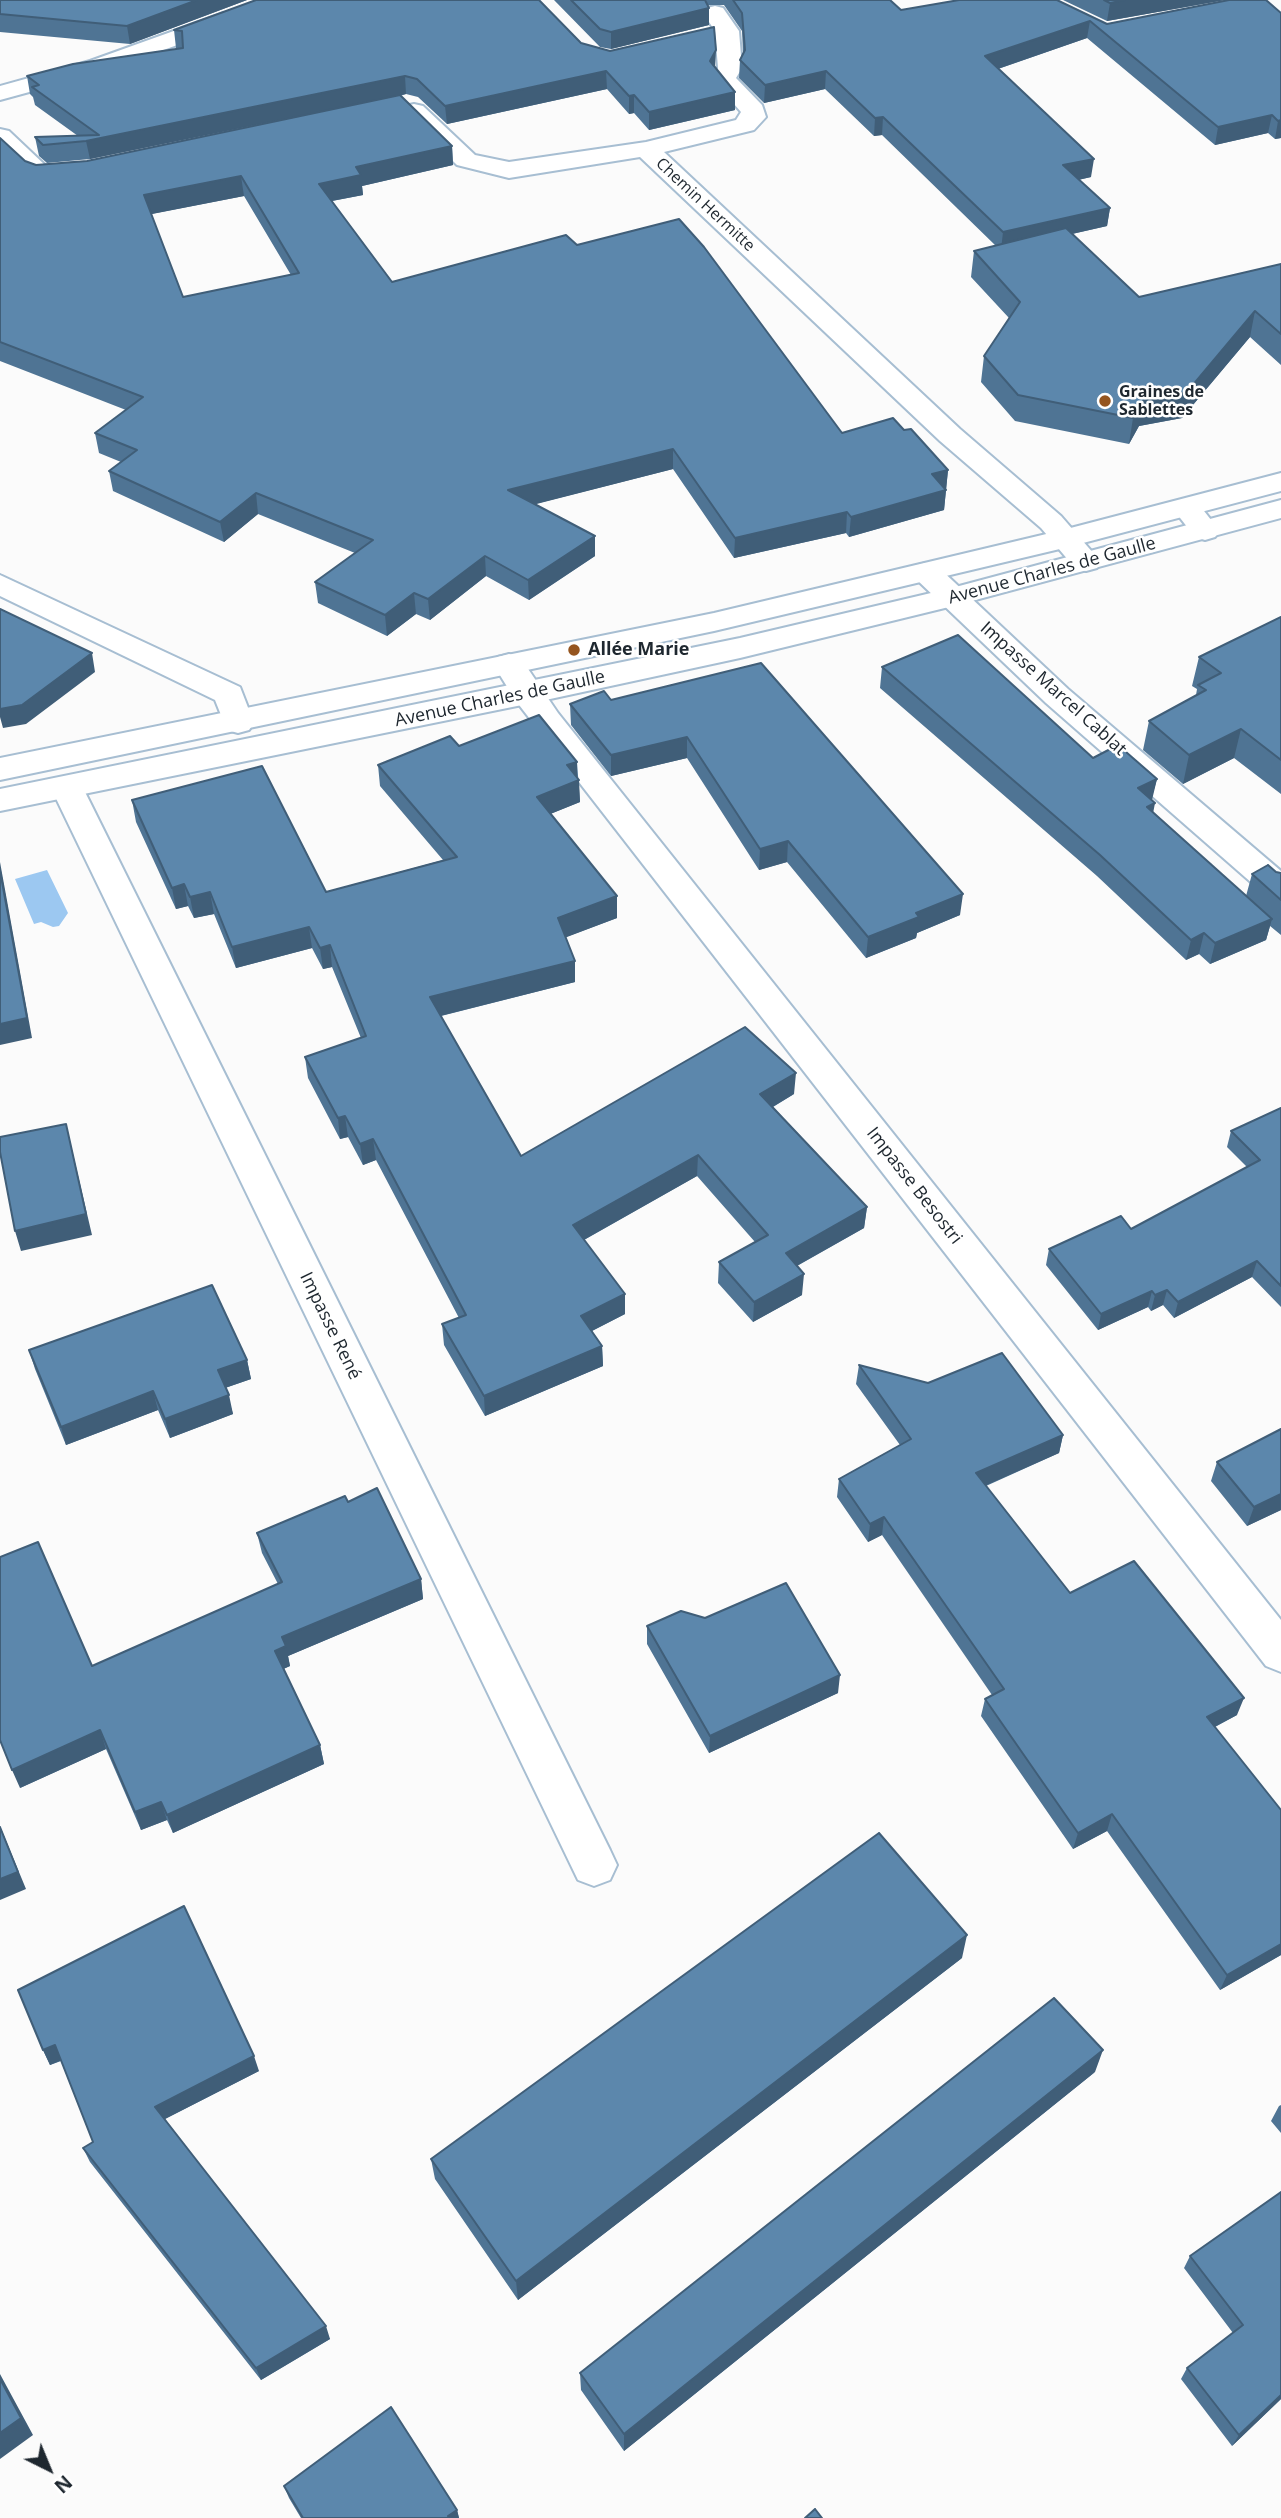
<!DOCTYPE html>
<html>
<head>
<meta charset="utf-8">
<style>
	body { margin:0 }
	#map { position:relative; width:1281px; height:2518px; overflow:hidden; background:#fbfbfb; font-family:"Open Sans",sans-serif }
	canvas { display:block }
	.north { position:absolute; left:14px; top:2434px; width:70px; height:70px; -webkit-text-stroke:5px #fff; paint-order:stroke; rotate:137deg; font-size:19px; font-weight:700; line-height:28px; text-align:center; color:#1e272f }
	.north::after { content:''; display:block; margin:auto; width:24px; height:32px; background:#1e272f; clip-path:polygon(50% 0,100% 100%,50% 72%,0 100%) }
</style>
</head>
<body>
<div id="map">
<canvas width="1281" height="2518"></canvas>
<div class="north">N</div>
</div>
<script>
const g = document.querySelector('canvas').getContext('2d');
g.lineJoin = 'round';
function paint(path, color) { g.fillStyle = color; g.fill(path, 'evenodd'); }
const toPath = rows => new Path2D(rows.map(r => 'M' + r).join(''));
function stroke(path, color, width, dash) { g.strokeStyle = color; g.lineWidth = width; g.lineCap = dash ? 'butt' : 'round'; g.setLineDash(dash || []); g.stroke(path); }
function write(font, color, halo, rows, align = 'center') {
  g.font = font + ' "Open Sans",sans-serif'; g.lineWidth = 5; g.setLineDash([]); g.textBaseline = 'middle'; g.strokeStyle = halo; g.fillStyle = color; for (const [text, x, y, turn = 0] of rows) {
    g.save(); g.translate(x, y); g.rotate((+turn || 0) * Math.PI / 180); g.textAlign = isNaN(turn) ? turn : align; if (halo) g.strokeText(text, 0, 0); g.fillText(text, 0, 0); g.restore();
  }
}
paint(toPath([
	[47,870,68,913,59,926,53,927,41,922,34,924,15,879]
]), '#9cc8f1');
const minor = toPath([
	[715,6,723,8,739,31,742,68,736,78,762,105,766,117,754,130,664,152,960,429,1061,516,1101,562,1097,568,1086,571,1075,568,1041,528,940,441,640,157,509,178,457,165,402,111,405,106,414,104,423,106,475,155,509,162,646,142,736,120,741,112,712,79,718,68,715,31,703,13,707,8,715,6],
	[224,13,232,15,236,20,232,25,106,71,0,100,0,86,90,61,224,13],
	[0,129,9,131,46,166,73,163,82,166,86,171,82,176,73,179,31,179,0,150,0,129],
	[1187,499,1197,502,1215,525,1220,531,1215,537,1205,540,1195,537,1177,514,1172,508,1177,502,1187,499],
	[926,563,937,566,1068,689,1281,871,1281,902,1269,898,1046,703,915,578,911,572,915,566,926,563],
	[0,575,240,687,254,723,249,730,238,733,227,730,215,700,0,596,0,575],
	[509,654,520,657,558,713,1281,1620,1281,1672,1266,1666,516,701,493,664,498,657,509,654],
	[67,777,79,780,83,788,610,1850,617,1865,610,1880,594,1886,578,1880,51,788,55,780,67,777]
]);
const major = toPath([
	[1281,473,1281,491,1064,548,714,631,0,780,0,758,714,613,1059,531,1281,473],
	[1281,500,1281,518,953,606,740,658,527,704,0,811,0,789,740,638,948,589,1281,500]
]);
stroke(minor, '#a7bed2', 4);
stroke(major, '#a7bed2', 4);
paint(minor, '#fff');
paint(major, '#fff');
paint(toPath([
	[0,0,247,0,130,44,0,32],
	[554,0,890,0,901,10,959,0,1107,24,1266,0,1281,138,1275,139,1268,133,1215,145,1087,38,998,69,1091,177,1078,180,1110,208,1107,226,1072,234,1139,297,1281,264,1281,365,1250,337,1182,418,1139,426,1129,444,1015,421,981,382,984,356,1009,318,971,277,974,251,996,246,882,135,874,136,825,89,764,103,739,78,740,60,743,53,742,31,724,5,708,5,709,25,611,49,600,47],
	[1063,0,1225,0,1107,21],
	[174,30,581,43,610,51,715,68,735,92,735,110,649,130,634,113,629,114,607,89,447,124,418,97,406,94,400,96,452,146,453,165,362,186,363,195,332,201,392,282,577,245,842,433,904,430,948,470,944,510,849,537,846,533,734,558,673,469,535,504,595,556,529,600,486,576,430,620,416,614,387,636,318,603,315,582,355,553,258,514,224,542,113,491,109,471,121,462,99,453,95,433,126,410,0,361,0,138,25,161,36,165,87,161,304,115,90,159,47,163,39,156,35,137,78,136,35,105,33,97,30,94,27,76,181,48,176,48],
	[244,196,291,275,183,297,151,214],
	[1281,617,1281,794,1234,758,1183,784,1143,750,1149,721,1196,695,1197,689,1192,686,1199,657],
	[761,663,960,915,917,933,916,938,866,958,787,862,759,870,687,758,611,776,571,725,570,704,611,700],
	[882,667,1093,758,1157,779,1151,800,1153,813,1246,896,1252,874,1276,872,1281,873,1281,935,1270,926,1266,940,1210,964,1199,954,1186,960,1097,876,880,688],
	[459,746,577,762,580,802,550,814,617,918,566,937,575,961,575,982,441,1016,521,1156,794,1094,773,1107,867,1207,864,1228,797,1266,802,1295,753,1322,718,1283,719,1262,755,1242,697,1176,584,1240,625,1294,625,1314,592,1331,602,1346,603,1366,485,1416,444,1345,442,1324,459,1318,376,1160,363,1165,348,1137,340,1139,308,1078,305,1057,361,1038,332,967,323,969,312,948,236,968,214,914,194,918,188,906,176,909,136,822,132,800,326,892,443,860,380,786,378,765],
	[1281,1108,1281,1307,1252,1277,1174,1318,1163,1305,1151,1311,1148,1307,1098,1330,1046,1265,1049,1249,1131,1229,1247,1167,1227,1147,1231,1131],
	[29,1350,247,1360,251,1379,225,1388,233,1414,170,1438,158,1410,66,1445,35,1369],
	[859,1365,1063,1435,1059,1453,986,1486,1070,1593,1237,1715,1215,1727,1281,1955,1220,1990,1107,1831,1073,1849,981,1716,985,1699,992,1695,882,1535,868,1542,837,1497,839,1479,900,1445,856,1384],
	[1281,1429,1281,1510,1247,1526,1211,1481,1217,1462],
	[348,1502,421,1579,423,1599,288,1656,290,1666,283,1669,320,1745,324,1764,173,1833,167,1820,141,1830,106,1749,20,1788,92,1666,278,1584,262,1553,257,1533],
	[647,1626,838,1693,709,1753,647,1644],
	[962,1958,518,2300,435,2179,431,2159],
	[43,2050,259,2071,165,2119,330,2339,261,2380,90,2162,83,2148,93,2142,61,2061,50,2065],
	[1095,2072,624,2451,581,2390,580,2373],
	[1281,2105,1281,2133,1271,2121,1279,2106],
	[1281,2192,1281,2399,1232,2446,1181,2379,1187,2368,1233,2333,1184,2268,1190,2256],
	[284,2486,457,2510,459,2518,301,2518,289,2498]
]), '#4f7494');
paint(toPath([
	[197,0,247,0,130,44,127,26],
	[701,0,706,0,706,5,709,8,709,25,611,49,611,32],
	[1125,0,1225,0,1107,21,1110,3],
	[1090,21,1087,38,983,74,985,56],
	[716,50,715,67,710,61],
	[606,71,607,89,447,124,445,106],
	[826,71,825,89,764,103,765,85],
	[405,76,406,94,90,159,86,141],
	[735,92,735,110,649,130,649,112],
	[634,95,634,113,629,114,629,96],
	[1272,115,1268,133,1215,145,1218,127],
	[883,117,882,135,874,136,875,118],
	[1281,120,1281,138,1275,139,1278,121],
	[452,146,453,165,362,186,363,195,321,203,319,184,356,167],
	[1094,159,1091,177,1060,184,1063,165],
	[241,176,244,196,147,215,144,195],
	[1110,208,1107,226,1001,250,1003,232],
	[1255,311,1250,337,1182,418,1139,426,1129,444,1133,418,1143,401],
	[673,449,673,469,509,511,508,490],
	[948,470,944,510,849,537,851,517,932,474],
	[256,493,258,514,224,542,220,522],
	[847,512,846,533,734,558,735,538],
	[595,536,595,556,529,600,528,580],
	[485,556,486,576,430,620,428,599],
	[414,593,416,614,387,636,385,615],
	[92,653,95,672,26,724,3,728,0,717,0,709],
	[1241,729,1234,758,1183,784,1189,755],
	[687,737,687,758,611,776,611,755],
	[577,762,577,781,579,780,580,802,538,819,537,797,567,765],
	[1157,779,1152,800,1134,809,1138,788],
	[1155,803,1151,824,1147,807],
	[788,841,787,862,759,870,760,849],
	[0,862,32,1038,0,1045],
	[184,884,188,906,176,909,172,888],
	[210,892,214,914,194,918,190,897],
	[963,894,960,915,917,933,916,938,866,958,868,937,916,913],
	[617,896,617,918,559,940,558,918],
	[1272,919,1266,940,1210,964,1215,943],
	[309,927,312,948,236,968,232,947],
	[1204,933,1199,954,1186,960,1191,940],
	[330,945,332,967,323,969,320,948],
	[575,961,575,982,432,1018,430,997],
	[796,1073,794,1094,759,1115,760,1094],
	[345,1116,348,1137,340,1139,338,1118],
	[66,1124,92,1235,21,1251,15,1231],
	[373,1139,376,1160,363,1165,360,1144],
	[698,1155,697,1176,573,1246,573,1225],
	[867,1207,864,1228,784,1273,786,1253],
	[1257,1261,1252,1277,1174,1318,1178,1302],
	[804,1274,802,1295,753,1322,754,1302],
	[1167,1290,1163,1305,1151,1311,1155,1295],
	[1152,1291,1148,1307,1098,1330,1101,1314],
	[625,1294,625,1314,582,1336,581,1316],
	[602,1346,603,1366,485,1416,484,1396],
	[247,1360,251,1379,222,1389,218,1370],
	[153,1391,158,1410,66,1445,61,1427],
	[229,1395,233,1414,170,1438,165,1419],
	[1063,1435,1059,1453,973,1491,976,1473],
	[1281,1494,1281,1510,1247,1526,1254,1507],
	[884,1517,882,1535,868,1542,870,1524],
	[421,1579,423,1599,288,1656,290,1666,279,1671,275,1651,282,1637],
	[840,1675,838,1693,709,1753,710,1736],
	[1244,1698,1237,1715,1201,1734,1207,1717],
	[100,1730,106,1749,20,1788,12,1770],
	[320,1745,324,1764,173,1833,167,1815],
	[161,1802,167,1820,141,1830,135,1812],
	[1112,1814,1107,1831,1073,1849,1078,1833],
	[0,1826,26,1889,0,1900],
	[967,1935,962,1958,518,2300,516,2281],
	[1281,1944,1281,1955,1220,1990,1227,1975],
	[55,2045,62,2060,50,2065,43,2050],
	[1103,2050,1095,2072,624,2451,624,2434],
	[254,2056,259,2071,161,2121,155,2107],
	[326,2326,330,2339,261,2380,256,2368],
	[0,2374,33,2435,0,2459],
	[1281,2395,1281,2399,1232,2446,1239,2435],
	[457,2510,459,2518,449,2518,448,2516]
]), '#405e78');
const building = toPath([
	[0,0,197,0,127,26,0,14,0,0],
	[256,0,539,0,581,43,610,51,714,27,716,50,710,61,735,92,649,112,634,95,629,96,606,71,445,106,417,79,405,76,86,141,43,145,35,137,99,135,32,87,39,85,27,76,73,64,183,48,182,31,174,30,256,0],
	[571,0,705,0,709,8,611,32,600,29,571,0],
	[733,0,890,0,901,10,959,0,1057,0,1107,24,1229,0,1266,0,1281,13,1281,120,1278,121,1272,115,1218,127,1090,21,985,56,1094,159,1063,165,1110,208,1003,232,883,117,875,118,826,71,765,85,740,60,745,50,742,13,733,0],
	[1104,0,1125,0,1110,3,1104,0],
	[400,95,452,146,356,167,361,175,319,184,392,282,566,235,577,245,679,219,704,247,842,433,893,418,904,430,911,429,948,470,932,474,946,490,851,517,847,512,735,538,673,449,508,490,595,536,528,580,485,556,428,599,414,593,385,615,315,582,373,540,256,493,220,522,109,471,137,450,95,433,143,397,0,342,0,138,25,161,36,165,87,161,400,95],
	[241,176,299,273,183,297,144,195,241,176],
	[1066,228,1139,297,1281,264,1281,334,1255,311,1187,392,1143,401,1133,418,1018,395,984,356,1020,302,974,251,1066,228],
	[0,609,92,653,22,705,0,709,0,609],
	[1281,617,1281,760,1241,729,1189,755,1149,721,1206,690,1198,685,1221,673,1199,657,1281,617],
	[958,635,1093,758,1118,745,1157,779,1138,788,1155,803,1147,807,1272,919,1215,943,1204,933,1191,940,1100,855,882,667,958,635],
	[761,663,963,894,916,913,919,917,868,937,788,841,760,849,687,737,611,755,570,704,604,691,611,700,761,663],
	[539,715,577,762,567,765,579,780,537,797,617,896,558,918,575,961,430,997,521,1156,745,1027,796,1073,760,1094,867,1207,786,1253,804,1274,754,1302,719,1262,768,1235,698,1155,573,1225,625,1294,581,1316,602,1346,484,1396,442,1324,466,1315,373,1139,360,1144,345,1116,338,1118,305,1057,366,1036,330,945,320,948,309,927,232,947,210,892,190,897,184,884,172,888,132,800,262,766,326,892,457,857,378,765,450,736,459,746,539,715],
	[1268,865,1276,872,1281,873,1281,900,1252,874,1268,865],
	[0,871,27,1018,0,1024,0,871],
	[1281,1108,1281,1286,1257,1261,1178,1302,1167,1290,1155,1295,1152,1291,1101,1314,1049,1249,1121,1216,1131,1229,1260,1160,1231,1131,1281,1108],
	[66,1124,86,1214,15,1231,0,1152,0,1137,66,1124],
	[212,1285,247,1360,218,1370,229,1395,165,1419,153,1391,61,1427,29,1350,212,1285],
	[1002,1353,1063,1435,976,1473,1070,1593,1134,1561,1244,1698,1207,1717,1281,1810,1281,1944,1227,1975,1112,1814,1078,1833,985,1699,1004,1689,884,1517,870,1524,839,1479,911,1439,859,1365,928,1383,1002,1353],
	[1281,1429,1281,1494,1254,1507,1217,1462,1281,1429],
	[377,1488,421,1579,282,1637,286,1646,275,1651,320,1745,167,1815,161,1802,135,1812,100,1730,12,1770,0,1740,0,1557,38,1542,92,1666,282,1582,257,1533,345,1496,348,1502,377,1488],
	[786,1583,840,1675,710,1736,647,1626,681,1611,705,1618,786,1583],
	[0,1827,18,1872,0,1879,0,1827],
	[879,1833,967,1935,516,2281,431,2159,879,1833],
	[184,1906,254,2056,155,2107,326,2326,256,2368,83,2148,93,2142,55,2045,43,2050,18,1990,184,1906],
	[1054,1998,1103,2050,624,2434,580,2373,1054,1998],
	[1281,2192,1281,2395,1239,2435,1187,2368,1243,2325,1190,2256,1281,2192],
	[0,2379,21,2418,0,2433,0,2379],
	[391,2407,457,2510,448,2516,449,2518,303,2518,284,2486,391,2407],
	[815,2509,822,2518,805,2518,815,2509]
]);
paint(building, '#5c87ac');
stroke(building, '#405e78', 2);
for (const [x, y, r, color] of [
	[1105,401,7,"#95551f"],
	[574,650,7,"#95551f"]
]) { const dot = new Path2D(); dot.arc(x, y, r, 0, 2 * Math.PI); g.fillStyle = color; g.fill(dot); stroke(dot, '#fff', 2.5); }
write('16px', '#1e272f', '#fff', [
	["Chemin Hermitte",705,205,43]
]);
write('bold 16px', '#1e272f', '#fff', [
	["Graines de",1119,392],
	["Sablettes",1119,410]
], 'left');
write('18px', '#1e272f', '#fff', [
	["Avenue Charles de Gaulle",1052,571,-15],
	["Impasse Marcel Cablat",1053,689,42],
	["Avenue Charles de Gaulle",500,699,-12],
	["Impasse Besostri",914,1186,52],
	["Impasse René",330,1326,64]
]);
write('bold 18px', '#1e272f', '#fff', [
	["Allée Marie",588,650]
], 'left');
</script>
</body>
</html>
